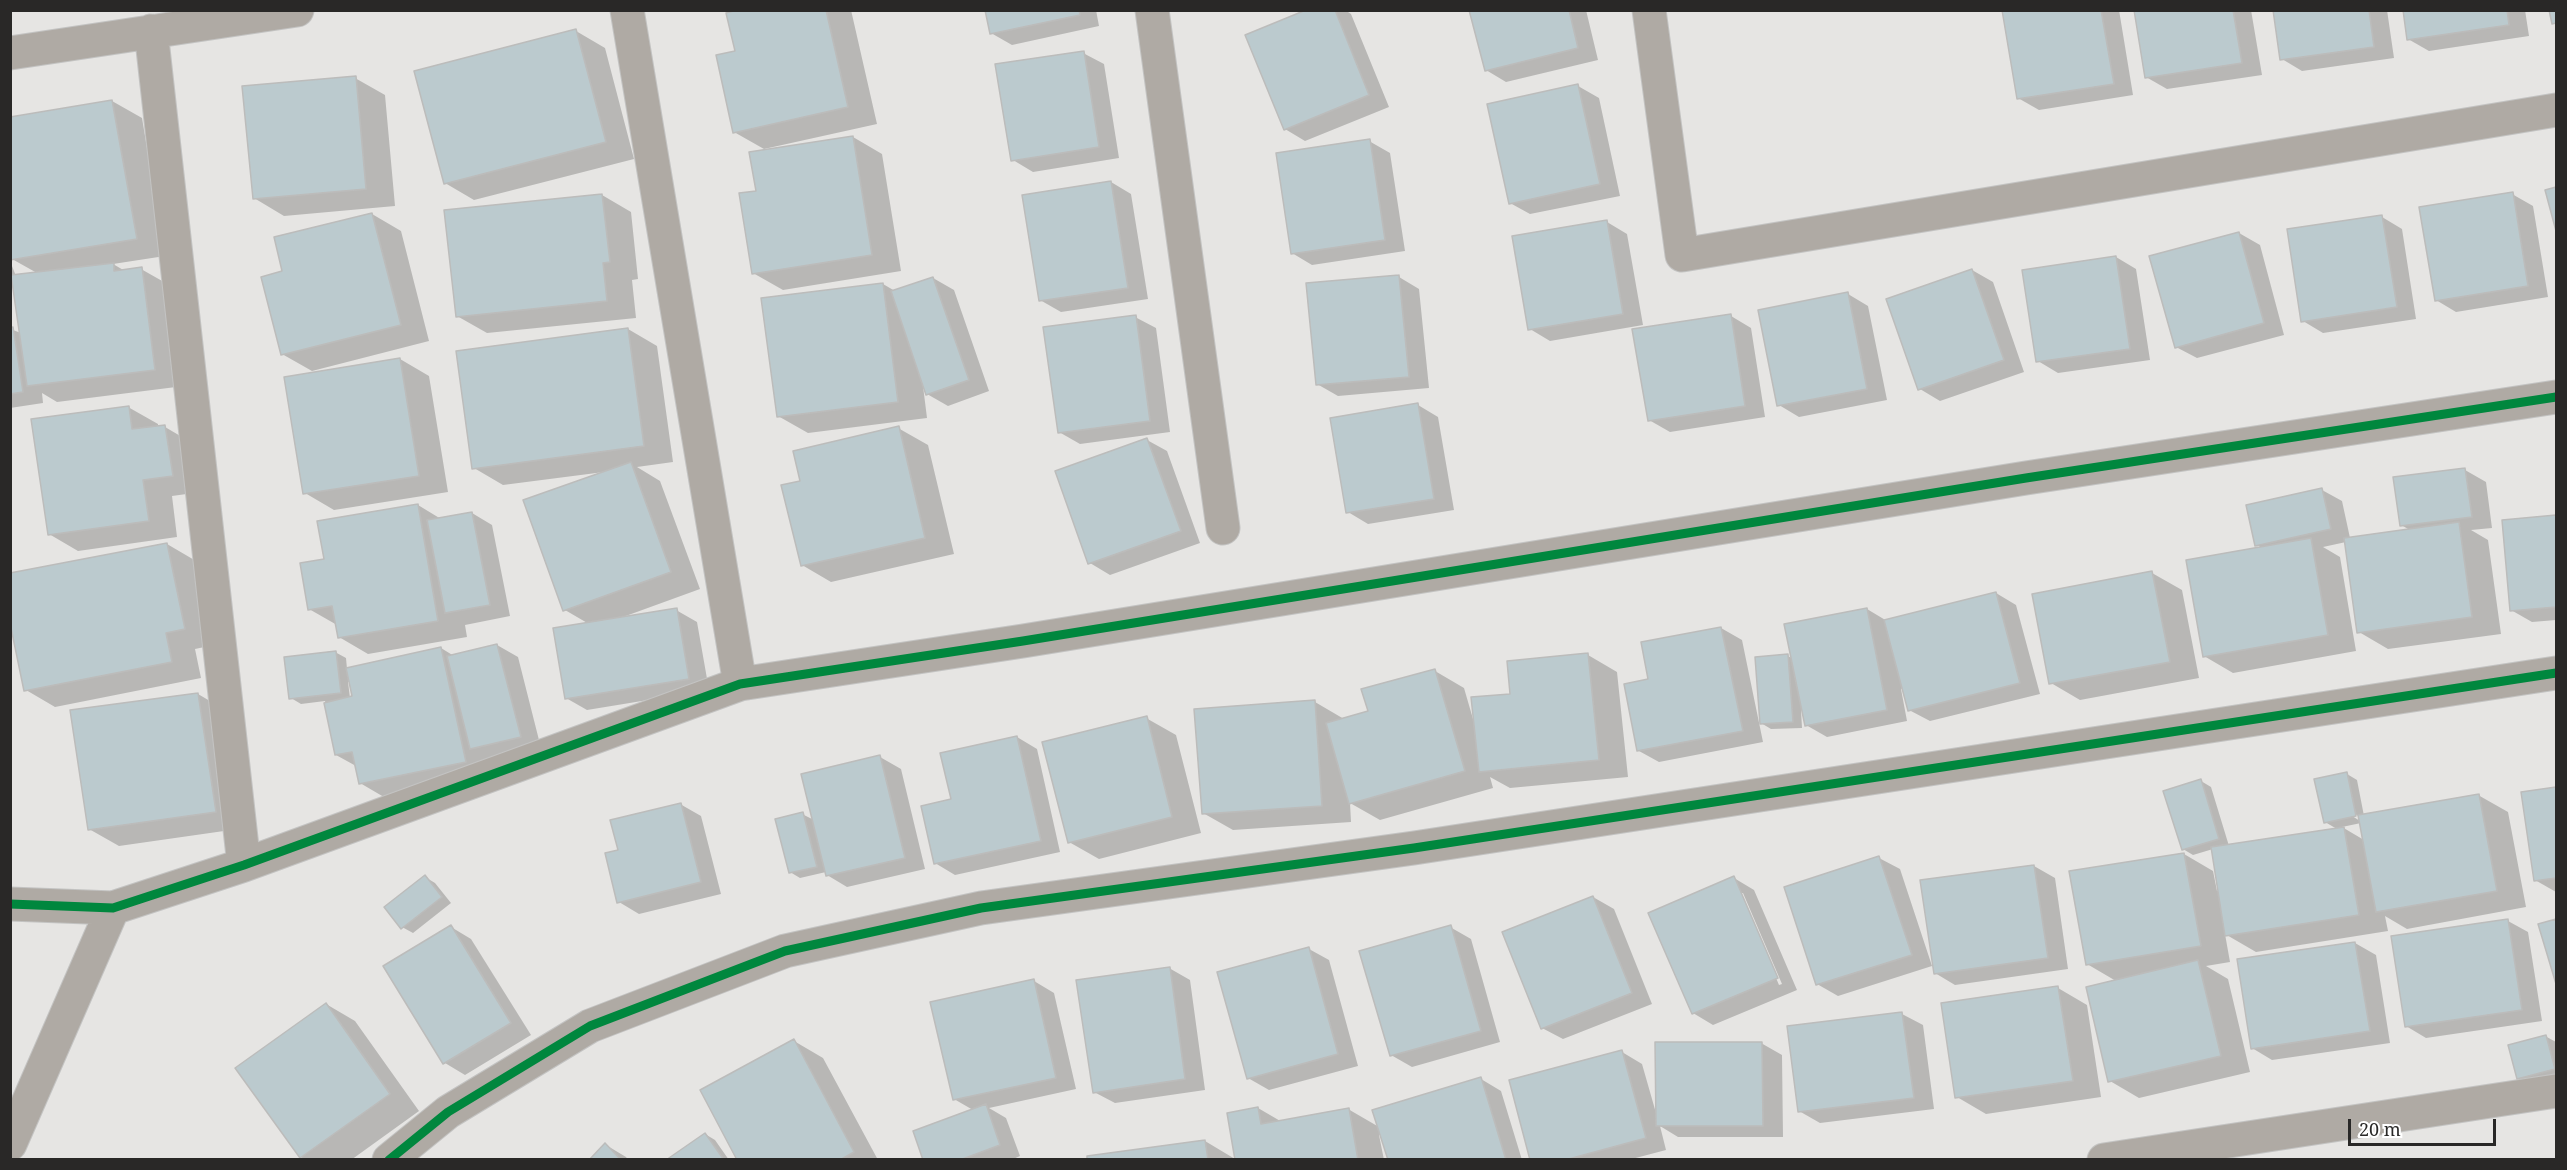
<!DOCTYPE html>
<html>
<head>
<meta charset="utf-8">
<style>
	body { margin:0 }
	#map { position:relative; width:2567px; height:1170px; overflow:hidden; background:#e6e5e3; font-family:"Noto Serif",serif }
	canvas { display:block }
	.frame { position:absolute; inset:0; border:12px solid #292827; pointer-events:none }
	.scale { position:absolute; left:2348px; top:1119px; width:148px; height:27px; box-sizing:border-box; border:3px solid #292827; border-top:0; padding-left:8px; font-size:18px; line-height:21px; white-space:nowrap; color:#292827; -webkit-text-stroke:4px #fff; paint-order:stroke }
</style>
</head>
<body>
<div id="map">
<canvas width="2567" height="1170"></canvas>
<div class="frame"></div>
<div class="scale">20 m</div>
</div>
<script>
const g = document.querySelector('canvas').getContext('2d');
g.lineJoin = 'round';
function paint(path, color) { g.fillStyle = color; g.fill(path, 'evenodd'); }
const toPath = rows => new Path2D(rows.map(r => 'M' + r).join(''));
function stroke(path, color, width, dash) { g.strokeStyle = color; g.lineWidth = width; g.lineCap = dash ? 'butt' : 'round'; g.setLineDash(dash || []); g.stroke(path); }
paint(toPath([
	[744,10,851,10,877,124,764,149,734,132,737,53],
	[986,10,1096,10,1099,26,1012,45,991,33],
	[1310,10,1345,10,1351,14,1389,107,1305,141,1285,129],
	[1471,10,1586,10,1598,60,1506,82,1486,70],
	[2003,10,2119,10,2133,95,2039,110,2018,98],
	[2135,10,2251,10,2262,75,2167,89,2146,77],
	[2275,10,2387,10,2394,58,2302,71,2282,59],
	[2404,10,2525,10,2529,36,2429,51,2408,39],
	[576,31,605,48,634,159,474,200,445,183],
	[1083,53,1104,64,1119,158,1033,172,1013,160],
	[355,78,385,95,395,206,284,216,254,198],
	[1578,86,1599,98,1620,196,1530,214,1510,203],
	[112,101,142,118,165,256,113,264,125,271,141,269,171,286,184,386,57,402,42,393,43,403,10,408,10,329,21,333,13,278,10,279,10,261,16,276,37,273,12,259],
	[853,137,882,154,901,271,783,290,753,273,757,192],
	[1369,141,1390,153,1405,251,1312,265,1292,253],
	[1111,182,1131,194,1148,299,1061,312,1040,300],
	[2512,194,2533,206,2548,297,2456,312,2436,300],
	[602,195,631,212,638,279,632,280,636,318,487,333,457,316],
	[372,214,401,231,429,341,312,371,282,354,284,272],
	[2382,217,2402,229,2416,319,2323,333,2303,321],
	[1607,222,1627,234,1643,325,1550,341,1530,329],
	[2239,233,2260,245,2284,335,2197,358,2176,347],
	[2116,257,2136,269,2150,360,2058,373,2038,361],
	[1972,270,1993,282,2024,372,1940,401,1920,389],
	[1399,277,1419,289,1429,388,1338,396,1317,384],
	[933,278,954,290,989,391,948,406,927,394,923,386,927,418,808,433,778,416,883,284,895,291],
	[1848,294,1868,306,1887,400,1799,417,1779,405],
	[1731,316,1751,328,1765,417,1670,432,1649,420],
	[1135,317,1156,328,1170,432,1080,444,1059,432],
	[628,329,657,346,673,462,637,467,660,481,700,589,623,617,676,610,697,622,709,690,587,710,566,698,589,624,565,610,604,472,503,485,474,468],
	[400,359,429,376,448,492,334,510,305,493],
	[1418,405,1438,417,1454,510,1368,524,1348,512],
	[128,407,158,424,158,428,165,427,194,444,201,492,172,496,177,537,78,551,49,534],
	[898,428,928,445,954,554,831,582,802,565,802,482],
	[1147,440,1167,451,1200,543,1110,575,1090,563],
	[2465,470,2486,482,2492,528,2471,530,2488,540,2501,634,2388,649,2359,632,2346,542,2323,547,2340,557,2356,651,2233,673,2204,656,2262,548,2257,545,2322,490,2342,501,2350,538,2410,530,2401,525],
	[418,505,441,519,472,513,492,525,510,616,465,625,467,637,368,654,339,637,337,625,309,609,325,561],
	[2556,517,2556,620,2532,622,2511,610,2503,521],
	[167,544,196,561,214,645,195,649,201,678,55,707,26,690],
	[2152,573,2182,590,2199,678,2080,700,2051,683],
	[1996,593,2016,605,2040,694,1930,721,1909,710,1903,688,1901,689,1907,721,1827,737,1806,725,1803,709,1801,710,1802,728,1771,729,1761,723,1788,656,1793,659,1867,609,1887,621],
	[1721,628,1742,640,1763,742,1659,762,1639,751,1650,680],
	[497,645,518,657,541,748,389,800,360,783,356,766,336,755,325,701,301,704,291,698,335,652,346,658,347,669,441,648,454,656],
	[348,682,350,682,354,697,350,698],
	[1588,655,1617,672,1628,777,1510,788,1490,777,1493,788,1380,820,1350,803,1351,822,1233,830,1203,813,1315,702,1344,719,1370,712,1435,671,1464,688,1473,719],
	[198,694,227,711,245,828,119,846,89,829],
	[1146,718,1176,735,1201,833,1099,859,1069,842],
	[1017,737,1037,749,1060,852,955,875,935,863,952,801],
	[880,757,901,769,925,869,847,887,827,875,826,872,800,878,790,872,802,814,814,820],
	[2347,774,2357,780,2364,816,2478,795,2508,812,2526,907,2407,929,2385,916,2388,931,2256,952,2225,934,2230,962,2206,966,2228,979,2250,1072,2139,1098,2110,1081,2116,981,2087,964,2184,854,2213,871,2217,891,2220,890,2213,849,2193,855,2183,849,2201,781,2211,787,2229,846,2337,829,2325,822],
	[2350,811,2360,817,2360,821,2349,814],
	[2361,823,2364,840,2342,827],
	[2556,788,2556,892,2535,880,2523,793],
	[680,804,701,816,721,894,639,914,619,902,620,851],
	[1879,858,1900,869,1932,966,1838,996,1817,984],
	[2034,866,2055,878,2068,969,1955,985,1935,973],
	[425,877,435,883,451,903,413,933,402,927],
	[1734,878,1754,890,1797,990,1713,1025,1693,1013],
	[1740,893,1743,893,1782,984,1779,985],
	[1593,897,1614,909,1652,1004,1563,1039,1542,1028],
	[2556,920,2556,979,2540,925],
	[2508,921,2528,932,2542,1021,2426,1038,2406,1026],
	[451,927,471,939,531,1035,465,1075,445,1063,385,967],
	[1450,927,1471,939,1500,1042,1412,1067,1391,1055],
	[2355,943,2376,955,2390,1043,2272,1060,2252,1048],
	[1309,949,1329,960,1358,1066,1269,1090,1248,1078],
	[1169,968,1190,980,1205,1090,1115,1103,1094,1092],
	[1034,981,1054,993,1076,1089,989,1108,1006,1118,1020,1156,1011,1160,925,1160,973,1110,954,1099],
	[2058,988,2087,1005,2101,1097,1986,1114,1957,1097],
	[326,1004,355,1021,419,1111,351,1160,305,1160,301,1157],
	[1902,1014,1923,1025,1934,1109,1820,1123,1799,1111],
	[2545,1036,2556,1042,2556,1076,2528,1084,2518,1078],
	[794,1041,823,1058,878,1160,739,1160],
	[1761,1043,1782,1055,1783,1137,1678,1137,1660,1126,1666,1150,1628,1160,1532,1160,1622,1052,1642,1064,1656,1113],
	[1481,1079,1501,1091,1522,1160,1389,1160,1381,1134,1379,1135,1384,1160,1237,1160,1258,1108,1282,1122,1348,1109,1379,1127],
	[705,1134,715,1140,729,1160,669,1160],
	[1205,1141,1235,1159,1089,1160],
	[606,1145,626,1157,628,1160,591,1160]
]), '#0003');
const building = toPath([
	[737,10,826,10,848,107,733,133,716,55,735,51,726,13,737,10],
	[985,10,1079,10,1080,15,990,34,985,10],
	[1306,10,1335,10,1369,95,1284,130,1245,35,1306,10],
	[1469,10,1569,10,1578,48,1485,71,1469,10],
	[2002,10,2101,10,2114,84,2017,99,2002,10],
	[2134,10,2233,10,2242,63,2145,78,2134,10],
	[2273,10,2369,10,2374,47,2280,60,2273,10],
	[2403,10,2507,10,2509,25,2407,40,2403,10],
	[2549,10,2556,10,2556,23,2552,24,2549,10],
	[576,29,606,142,444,184,414,71,576,29],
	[1084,51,1099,147,1011,161,995,64,1084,51],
	[356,76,366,189,253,199,242,86,356,76],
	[1578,84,1600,184,1509,204,1487,104,1578,84],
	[112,100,137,239,10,260,10,117,112,100],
	[853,136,872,255,752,274,739,193,756,191,749,152,853,136],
	[1370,139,1385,240,1291,254,1276,153,1370,139],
	[1111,181,1128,288,1039,301,1022,195,1111,181],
	[2556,187,2556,231,2545,190,2556,187],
	[2513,192,2528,286,2435,301,2419,207,2513,192],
	[602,194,610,262,603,263,607,301,456,317,444,210,602,194],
	[372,213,401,325,281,355,261,277,282,271,274,237,372,213],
	[2382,215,2397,307,2301,322,2287,229,2382,215],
	[1607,220,1623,314,1528,330,1512,236,1607,220],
	[2239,232,2264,323,2175,348,2149,256,2239,232],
	[2116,256,2130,349,2036,362,2022,270,2116,256],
	[114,263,114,271,142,267,155,370,27,386,11,275,114,263],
	[1972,269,2004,360,1918,390,1886,299,1972,269],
	[1399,275,1409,377,1316,385,1306,283,1399,275],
	[933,277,969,380,926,395,891,291,933,277],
	[883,283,898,402,777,417,761,298,883,283],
	[1848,292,1867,389,1777,406,1758,310,1848,292],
	[1731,314,1745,406,1648,421,1632,329,1731,314],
	[1136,315,1150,421,1058,433,1043,327,1136,315],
	[13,327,23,392,10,394,10,328,13,327],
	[628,328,644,446,472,469,456,351,628,328],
	[400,358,419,476,303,494,284,377,400,358],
	[1418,403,1434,499,1346,513,1330,418,1418,403],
	[129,406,132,429,165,425,173,476,143,480,149,521,48,535,31,419,129,406],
	[899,426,925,538,801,566,781,485,800,481,793,451,899,426],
	[1147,438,1181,531,1088,564,1055,471,1147,438],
	[631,462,671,572,563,611,523,500,631,462],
	[2465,468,2472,517,2400,526,2393,477,2465,468],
	[2322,488,2331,529,2255,546,2246,505,2322,488],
	[418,504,438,621,338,638,332,606,308,610,300,563,324,559,317,521,418,504],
	[472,512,490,605,445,613,427,520,472,512],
	[2556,515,2556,607,2510,611,2502,520,2556,515],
	[2459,522,2472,617,2357,633,2344,538,2459,522],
	[2311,538,2328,635,2203,657,2186,560,2311,538],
	[167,543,185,629,166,633,172,662,24,691,10,623,10,573,167,543],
	[2152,571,2170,662,2049,684,2032,594,2152,571],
	[1996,592,2020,683,1908,711,1884,620,1996,592],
	[677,608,689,679,565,699,553,628,677,608],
	[1867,608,1887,710,1805,726,1784,624,1867,608],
	[1721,627,1743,731,1637,751,1624,684,1648,679,1641,642,1721,627],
	[497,644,521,737,470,749,447,656,497,644],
	[441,647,466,762,359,784,352,752,335,755,324,703,352,696,346,668,441,647],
	[336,651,341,693,289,699,284,657,336,651],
	[1588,653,1599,760,1479,772,1471,697,1510,694,1507,661,1588,653],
	[1788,654,1793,722,1760,724,1755,657,1788,654],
	[1435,669,1465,771,1349,804,1326,723,1368,711,1361,689,1435,669],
	[198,693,216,812,88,830,70,710,198,693],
	[1315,700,1322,806,1202,814,1194,709,1315,700],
	[1147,716,1172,817,1068,843,1042,742,1147,716],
	[1017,736,1041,841,934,864,921,806,951,799,940,753,1017,736],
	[880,755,905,858,826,876,801,774,880,755],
	[2347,772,2356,816,2324,823,2314,779,2347,772],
	[2201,779,2219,839,2182,850,2163,791,2201,779],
	[2556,787,2556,878,2534,881,2521,792,2556,787],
	[2479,794,2497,891,2376,912,2358,815,2479,794],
	[681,803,701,882,617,903,605,853,618,850,610,820,681,803],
	[803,812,817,867,789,873,775,819,803,812],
	[2344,827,2359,915,2225,936,2211,847,2344,827],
	[2184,853,2201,946,2086,965,2069,871,2184,853],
	[1879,856,1912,955,1816,985,1784,887,1879,856],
	[2034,865,2048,958,1934,974,1920,880,2034,865],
	[425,875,442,897,401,929,384,907,425,875],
	[1734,876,1778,978,1692,1014,1648,913,1734,876],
	[1593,896,1632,993,1541,1029,1502,932,1593,896],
	[2508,919,2522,1010,2405,1027,2391,936,2508,919],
	[2556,919,2556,984,2538,924,2556,919],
	[451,925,511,1023,443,1064,383,966,451,925],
	[1451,925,1481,1031,1390,1056,1359,951,1451,925],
	[2355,942,2370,1031,2251,1049,2237,959,2355,942],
	[1309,947,1338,1054,1247,1079,1217,972,1309,947],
	[2198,960,2221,1056,2108,1082,2086,987,2198,960],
	[1170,967,1185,1079,1093,1093,1076,980,1170,967],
	[1034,979,1056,1078,953,1100,930,1002,1034,979],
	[2058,986,2073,1081,1955,1098,1941,1003,2058,986],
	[326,1003,390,1094,300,1158,235,1068,326,1003],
	[1902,1012,1914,1098,1798,1112,1787,1026,1902,1012],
	[2546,1035,2555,1069,2517,1079,2508,1045,2546,1035],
	[794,1039,854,1152,840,1160,737,1160,700,1090,794,1039],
	[1655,1042,1762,1042,1763,1126,1656,1126,1655,1042],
	[1622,1050,1646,1138,1565,1160,1530,1160,1509,1080,1622,1050],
	[1481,1077,1506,1160,1388,1160,1372,1110,1481,1077],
	[986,1104,1000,1145,960,1160,923,1160,913,1131,986,1104],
	[1258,1107,1261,1124,1349,1108,1358,1160,1235,1160,1227,1113,1258,1107],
	[705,1133,724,1160,666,1160,705,1133],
	[1205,1140,1208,1160,1087,1160,1087,1156,1205,1140],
	[605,1143,621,1160,589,1160,605,1143]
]);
paint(building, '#bbcace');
stroke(building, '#bcbcbb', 1.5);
const minor = toPath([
	[627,10,740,684],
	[1152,10,1223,528],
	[1649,10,1682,255,2556,110],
	[151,31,244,865],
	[10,53,297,10],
	[10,904,113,908,244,865,740,684,1023,641,2026,478,2556,397],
	[10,1144,113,908],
	[389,1160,448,1112,590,1026,785,951,981,908,1414,848,2556,673],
	[2104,1160,2556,1091]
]);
stroke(minor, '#c3c3c2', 35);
stroke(minor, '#afaaa4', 33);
stroke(toPath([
	[10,904,113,908,244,865,740,684,1023,641,2026,478,2556,397],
	[389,1160,448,1112,590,1026,785,951,981,908,1414,848,2556,673]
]), '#00873e', 9);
</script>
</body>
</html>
